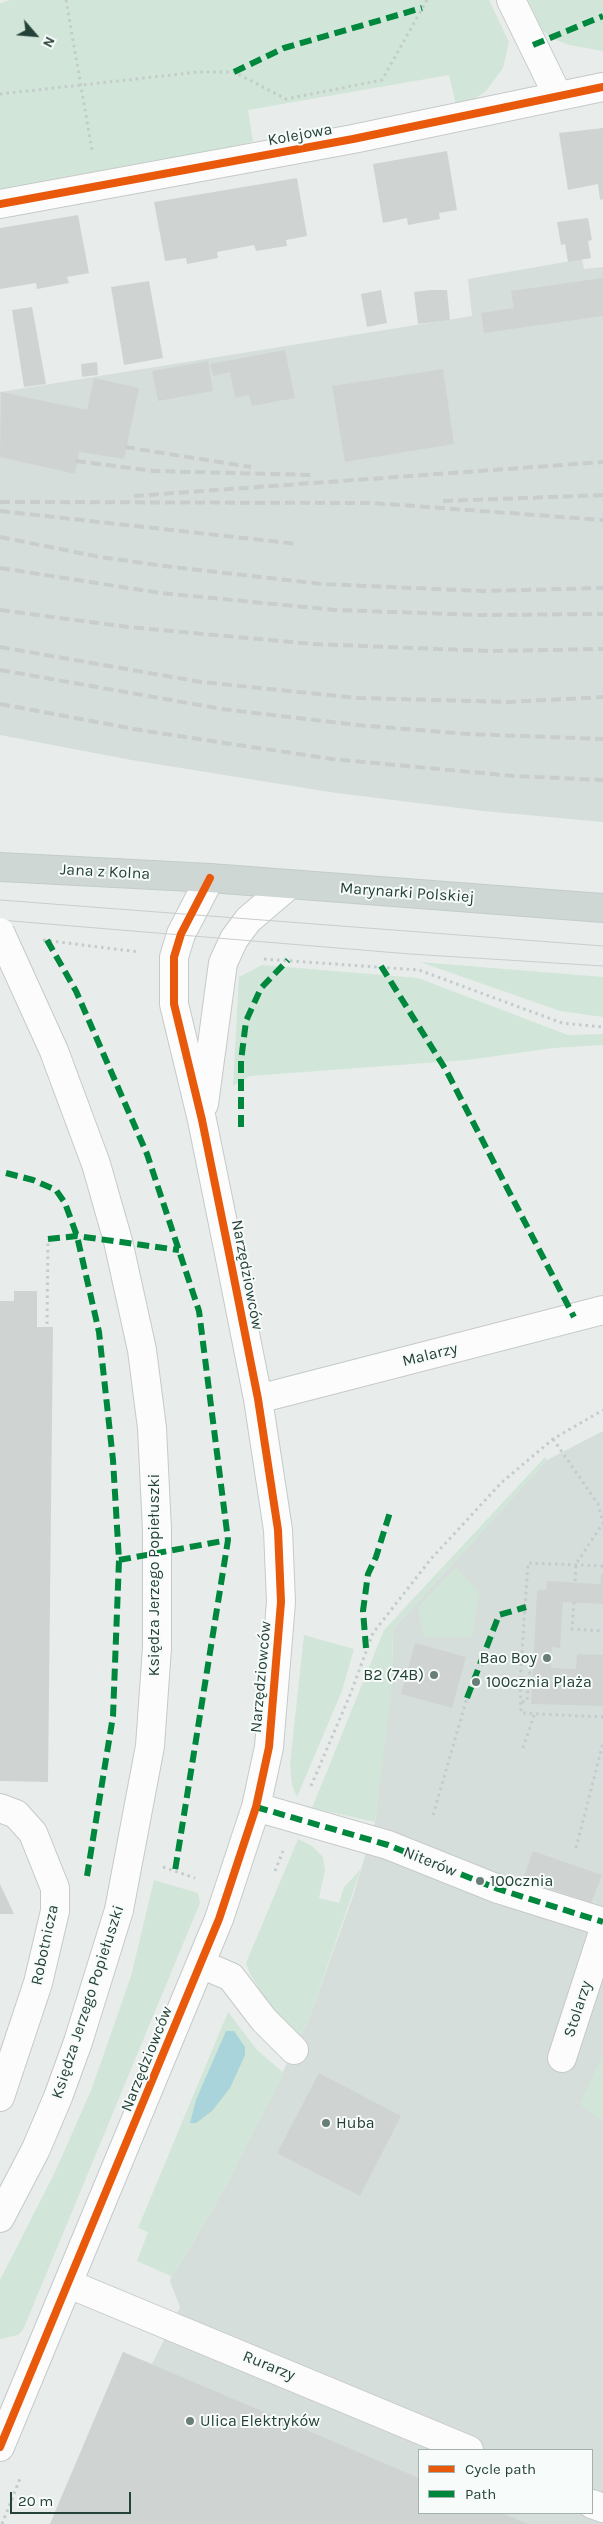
<!DOCTYPE html>
<html>
<head>
<meta charset="utf-8">
<style>
	body { margin:0 }
	#map { position:relative; width:603px; height:2524px; overflow:hidden; background:#e8edeb; font-family:Karla,sans-serif }
	canvas { display:block }
	.legend { position:absolute; left:418px; top:2449px; width:175px; height:65px; box-sizing:border-box; background:#f7fbf9; border:1px solid #a3b1ad; margin:0; padding:6px 9px; list-style:none; font-size:15px; color:#24423a }
	.legend li { display:flex; align-items:center; gap:10px; height:25px }
	.legend b { width:25px; border:1px solid #a3b1ad }
	.north { position:absolute; left:10px; top:10px; width:50px; height:50px; -webkit-text-stroke:4px #f7fbf9; paint-order:stroke; rotate:117deg; font-size:14px; font-weight:700; line-height:20px; text-align:center; color:#24423a }
	.north::after { content:''; display:block; margin:auto; width:18px; height:22px; background:#24423a; clip-path:polygon(50% 0,100% 100%,50% 72%,0 100%) }
	.scale { position:absolute; left:10px; top:2492px; width:121px; height:22px; box-sizing:border-box; border:2px solid #24423a; border-top:0; padding-left:6px; font-size:15px; line-height:18px; white-space:nowrap; color:#24423a; -webkit-text-stroke:4px #f7fbf9; paint-order:stroke }
</style>
</head>
<body>
<div id="map">
<canvas width="603" height="2524"></canvas>
<ul class="legend">
<li><b style="height:6px;background:#e8590c"></b>Cycle path</li>
<li><b style="height:6px;background:#00873e"></b>Path</li>
</ul>
<div class="north">N</div>
<div class="scale">20 m</div>
</div>
<script>
const g = document.querySelector('canvas').getContext('2d');
g.lineJoin = 'round';
function paint(path, color) { g.fillStyle = color; g.fill(path, 'evenodd'); }
const toPath = rows => new Path2D(rows.map(r => 'M' + r).join(''));
function stroke(path, color, width, dash) { g.strokeStyle = color; g.lineWidth = width; g.lineCap = dash ? 'butt' : 'round'; g.setLineDash(dash || []); g.stroke(path); }
function write(font, color, halo, rows, align = 'center') {
  g.font = font + ' Karla,sans-serif'; g.lineWidth = 4; g.setLineDash([]); g.textBaseline = 'middle'; g.strokeStyle = halo; g.fillStyle = color; for (const [text, x, y, turn = 0] of rows) {
    g.save(); g.translate(x, y); g.rotate((+turn || 0) * Math.PI / 180); g.textAlign = isNaN(turn) ? turn : align; if (halo) g.strokeText(text, 0, 0); g.fillText(text, 0, 0); g.restore();
  }
}
paint(toPath([
	[582,259,584,269,603,267,603,822,483,811,336,793,131,760,0,735,0,392,472,316,468,279],
	[603,1431,603,2524,50,2524,123,2352,152,2364,180,2307,170,2281,227,2184,309,2019,354,1893,375,1822,393,1652,393,1629,547,1460],
	[419,2450,592,2450,592,2513,419,2513]
]), '#d6dedb');
paint(toPath([
	[10,0,489,0,509,42,503,68,486,91,471,101,456,105,449,75,248,110,253,141,233,151,0,190,0,3],
	[528,0,603,0,603,51,569,45,554,39,543,31],
	[420,962,603,977,603,1017,560,1011],
	[262,965,418,978,568,1035,603,1034,603,1045,554,1048,467,1060,250,1076,233,1086,239,977],
	[545,1457,547,1460,393,1629,392,1685,375,1822,312,1808,384,1630],
	[456,1568,479,1592,472,1637,424,1637,418,1607],
	[304,1635,354,1649,342,1691,297,1797,292,1785,290,1764],
	[298,1839,312,1846,323,1857,325,1870,319,1898,339,1903,344,1887,361,1869,309,2019,298,2042,280,2022,250,1974,246,1963],
	[154,1880,198,1893,200,1903,23,2330,18,2335,0,2339,0,2280,56,2170,92,2088,131,1976],
	[228,2012,257,2050,284,2073,227,2184,170,2281,171,2276,137,2261,148,2232,138,2228],
	[603,2054,603,2122,580,2104]
]), '#d1e6d8');
paint(toPath([
	[226,2031,234,2031,245,2047,245,2055,230,2088,212,2111,196,2123,190,2123,196,2100]
]), '#a9d4db');
paint(toPath([
	[603,128,603,199,600,200,598,184,568,190,559,133],
	[447,151,457,210,439,213,440,219,408,225,407,218,383,223,373,164],
	[297,178,307,236,286,240,287,246,256,251,254,245,217,252,218,258,187,264,186,258,165,261,154,202],
	[78,215,89,273,67,277,69,283,37,289,36,283,0,289,0,228],
	[588,218,592,240,588,241,591,258,568,262,565,244,561,245,557,222],
	[603,278,603,316,484,333,481,313,514,308,511,291],
	[149,281,163,358,124,365,111,287],
	[381,290,387,323,367,327,361,294],
	[430,290,447,290,450,320,418,324,414,292],
	[32,307,46,384,24,387,12,310],
	[285,350,295,398,252,406,249,395,235,398,230,372,213,376,210,364],
	[208,361,213,391,158,401,152,371],
	[97,362,98,375,82,377,81,364],
	[443,369,454,444,345,462,332,386],
	[94,378,139,388,124,459,79,452,75,474,0,457,1,392,87,410],
	[14,1291,37,1291,37,1327,53,1327,48,1782,0,1781,0,1301,14,1301],
	[601,1574,603,1574,603,1604,563,1602,560,1648,552,1647,551,1668,576,1669,577,1654,603,1655,603,1706,531,1704,537,1590,546,1590,547,1581,600,1584],
	[415,1643,466,1657,452,1708,401,1694],
	[533,1851,602,1875,591,1903,523,1879],
	[0,1884,14,1914,0,1914],
	[319,2073,401,2116,360,2196,277,2153],
	[123,2352,419,2478,419,2513,502,2513,528,2524,50,2524]
]), '#cfd4d2');
const minor = toPath([
	[511,0,558,96],
	[0,204,353,139,603,87],
	[204,1104,223,963,234,939,248,920,289,885],
	[258,1399,603,1310],
	[256,1807,388,1845,498,1889,603,1922],
	[0,1808,16,1814,33,1833,55,1888,55,1911,38,1983,0,2097],
	[201,1964,231,1977,264,2020,294,2050],
	[562,2058,603,1932],
	[0,2218,36,2149,58,2097,78,2042,119,1910],
	[69,2284,469,2450],
	[0,2447,219,1919,256,1807,269,1747,281,1602,278,1530,258,1399,230,1258,202,1120,174,1004,174,957,181,934,210,878],
	[592,2504,603,2508]
]);
const major = toPath([
	[0,867,210,878,603,908]
]);
stroke(minor, '#c5cac8', 30);
stroke(major, '#c3ccc9', 30);
stroke(toPath([
	[66,0,92,150],
	[0,94,199,72,234,72,286,99,382,80,427,0],
	[43,940,139,952],
	[264,959,419,970,562,1023,603,1027],
	[47,1324,48,1239],
	[553,1439,598,1504,603,1523,576,1564,575,1582],
	[603,1566,528,1563,520,1682,521,1713,603,1717],
	[574,1602,572,1629,603,1631],
	[522,1702,527,1701,529,1673,532,1673],
	[523,1748,534,1715],
	[311,1786,350,1695,373,1633,430,1560,501,1483,553,1439,603,1410],
	[433,1815,467,1698],
	[576,1848,603,1743],
	[163,1867,195,1878],
	[275,1871,283,1851],
	[2,2524,21,2476]
]), '#c3ccca', 3, [2.5, 4]);
stroke(minor, '#fcfcfc', 28);
stroke(major, '#cfd7d5', 28);
stroke(toPath([
	[0,900,603,946],
	[0,920,410,954,603,966]
]), '#c9cdcc', 1);
stroke(toPath([
	[125,447,251,467],
	[76,461,154,471,313,475],
	[134,496,603,462],
	[443,501,603,495],
	[0,502,373,503,603,520],
	[0,511,298,544],
	[0,537,100,557,172,567,322,584,483,591,603,588],
	[0,568,161,593,335,610,480,615,603,614],
	[0,610,128,627,313,644,489,651,603,649],
	[0,647,201,682,359,698,509,702,603,697],
	[0,670,222,709,357,725,468,734,603,739],
	[0,704,145,731,332,759,514,776,603,780]
]), '#c9cdcc', 4, [10, 5]);
const minorBridge = toPath([
	[0,932,54,1051,96,1164,118,1241,142,1350,152,1428,157,1530,157,1648,150,1746,119,1910]
]);
stroke(minorBridge, '#c5cac8', 30, []);
stroke(minorBridge, '#fcfcfc', 28);
stroke(toPath([
	[533,45,603,16],
	[234,72,284,48,422,8],
	[47,940,76,991,147,1154,199,1311,228,1540,175,1871],
	[381,966,446,1070,574,1317],
	[241,1127,241,1061,246,1021,261,988,288,960],
	[6,1173,33,1180,56,1190,65,1203,77,1236,99,1332,113,1460,119,1560,113,1716,87,1876],
	[48,1239,77,1236,179,1250],
	[119,1560,228,1540],
	[366,1648,363,1611,368,1574,376,1557,391,1509],
	[467,1698,499,1615,526,1607],
	[256,1807,388,1845,498,1889,603,1922]
]), '#00873e', 6, [12, 6]);
stroke(toPath([
	[0,204,353,139,603,87],
	[0,2447,219,1919,256,1807,269,1747,281,1602,278,1530,258,1399,230,1258,202,1120,174,1004,174,957,181,934,210,878]
]), '#e8590c', 8);
for (const [x, y, r, color] of [
	[547,1658,5,"#697e78"],
	[434,1675,5,"#697e78"],
	[476,1682,5,"#697e78"],
	[480,1881,5,"#697e78"],
	[326,2123,5,"#697e78"],
	[190,2421,5,"#697e78"]
]) { const dot = new Path2D(); dot.arc(x, y, r, 0, 2 * Math.PI); g.fillStyle = color; g.fill(dot); stroke(dot, '#f7fbf9', 2); }
write('16px', '#24423a', '#f7fbf9', [
	["Kolejowa",300,135,-10],
	["Jana z Kolna",105,872,3],
	["Marynarki Polskiej",407,893,4],
	["Narzędziowców",247,1275,79],
	["Malarzy",430,1355,-14],
	["Księdza Jerzego Popiełuszki",154,1575,-90],
	["Narzędziowców",261,1677,-85],
	["Niterów",430,1862,22],
	["Robotnicza",45,1945,-78],
	["Księdza Jerzego Popiełuszki",88,2002,-72],
	["Stolarzy",578,2009,-72],
	["Narzędziowców",147,2059,-68],
	["Rurarzy",269,2366,22]
]);
write('16px', '#24423a', '#f7fbf9', [
	["Bao Boy",537,1658,"right"],
	["B2 (74B)",424,1675,"right"],
	["100cznia Plaża",486,1682],
	["100cznia",490,1881],
	["Huba",336,2123],
	["Ulica Elektryków",200,2421]
], 'left');
</script>
</body>
</html>
